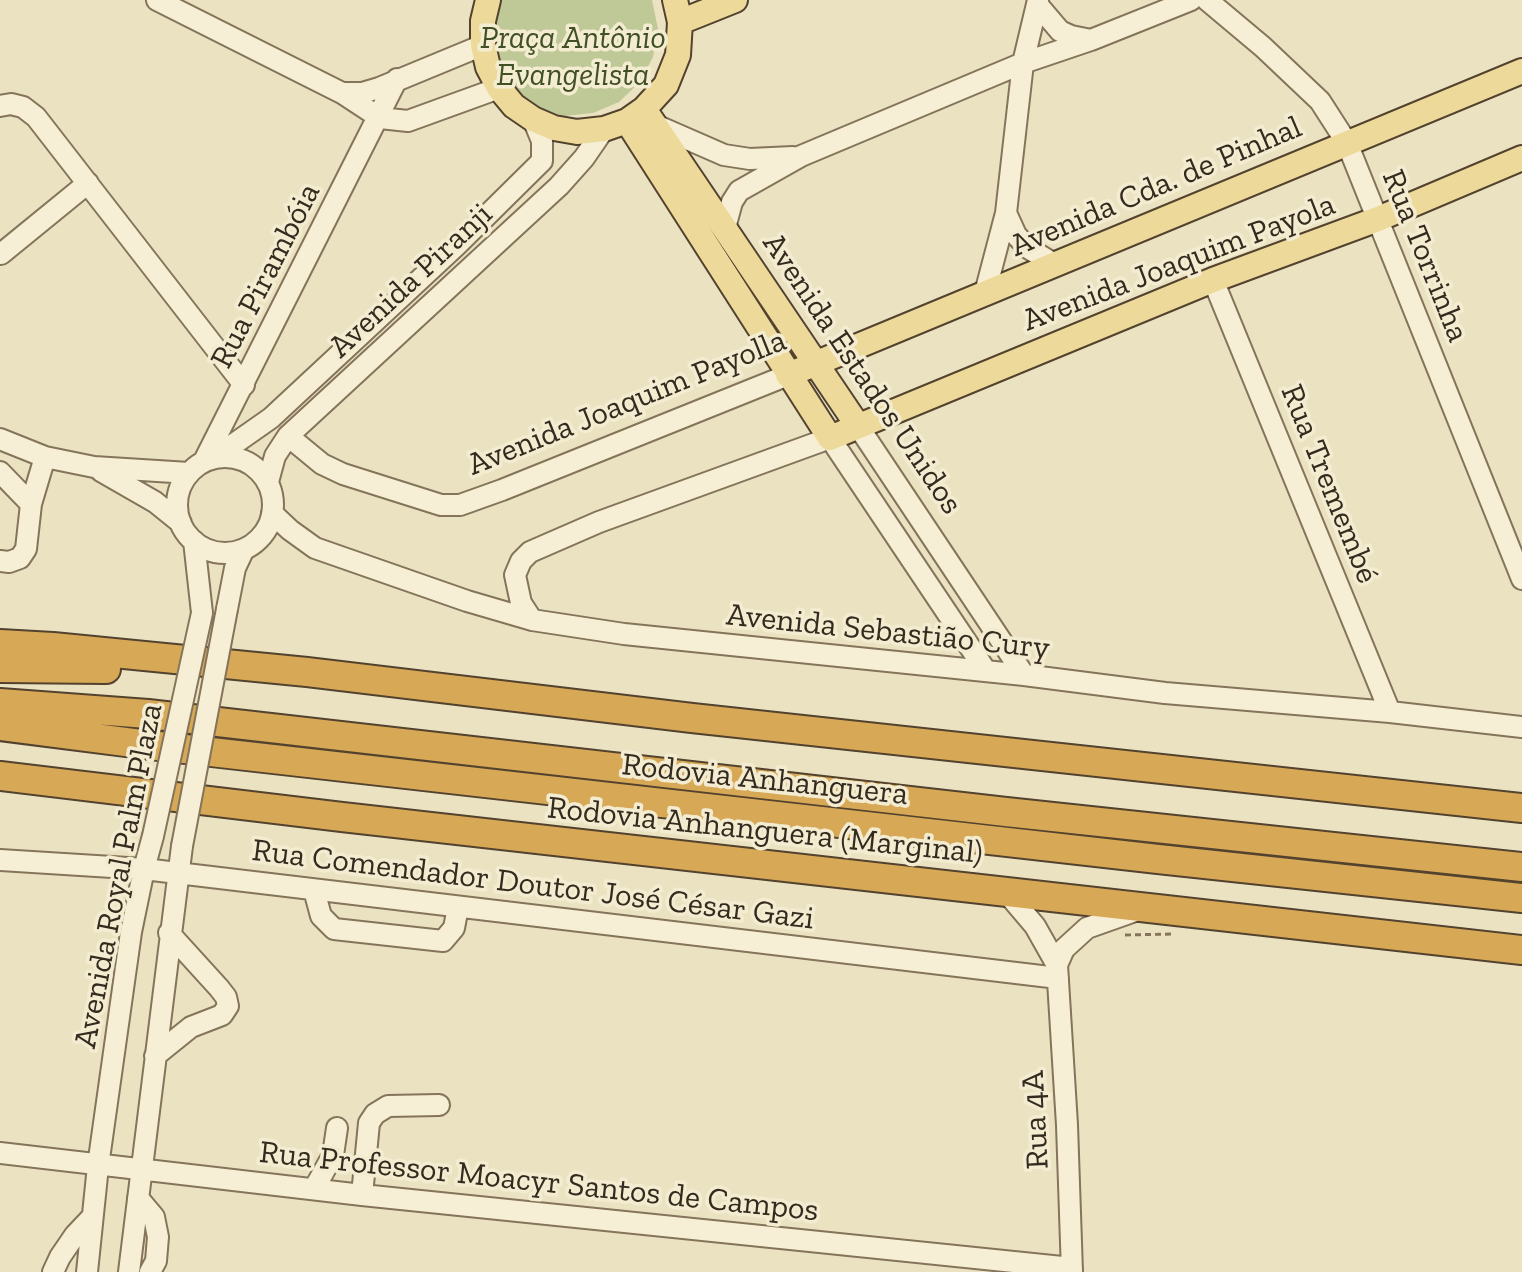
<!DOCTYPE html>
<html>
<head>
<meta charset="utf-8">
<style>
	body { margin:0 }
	canvas { display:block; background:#ebe2c2 }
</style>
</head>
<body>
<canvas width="1522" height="1272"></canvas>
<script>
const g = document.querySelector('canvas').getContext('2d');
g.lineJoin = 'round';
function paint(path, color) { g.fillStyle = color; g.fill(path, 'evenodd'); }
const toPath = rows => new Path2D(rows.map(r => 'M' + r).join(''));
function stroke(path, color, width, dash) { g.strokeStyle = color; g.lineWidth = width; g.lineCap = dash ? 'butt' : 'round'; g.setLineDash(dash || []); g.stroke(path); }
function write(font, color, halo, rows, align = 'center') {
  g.font = font + ' "Zilla Slab",serif'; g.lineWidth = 7; g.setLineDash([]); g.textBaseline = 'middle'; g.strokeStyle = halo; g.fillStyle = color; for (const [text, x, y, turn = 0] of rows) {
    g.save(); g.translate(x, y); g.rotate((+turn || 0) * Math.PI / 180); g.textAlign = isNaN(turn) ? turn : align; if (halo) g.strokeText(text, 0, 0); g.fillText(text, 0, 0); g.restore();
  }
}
paint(toPath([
	[495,0,652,0,658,29,653,57,640,82,619,102,593,113,564,116,537,108,513,92,497,69,490,16]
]), '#bfc997');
const minor = toPath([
	[157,0,342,93,380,118,408,121,499,88],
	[1207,0,1263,47,1320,101,1347,143,1522,579],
	[1037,4,1060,31,1071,36,1091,40],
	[342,93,362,93,379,88,483,45],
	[0,106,11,104,23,107,36,117,244,385],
	[653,124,724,155,750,159,793,157],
	[1006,213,1016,235,1028,248,1054,264],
	[725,228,732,202,739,191,801,156,1023,63,1091,40,1191,0],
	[1,254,88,183],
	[1213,280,1390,712],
	[985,293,1006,213,1023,63,1038,0],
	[858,426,1024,675],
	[288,436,322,464,343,474,441,505,460,505,502,490,788,375],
	[0,439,45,457,94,467,189,473],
	'177 505a48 48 0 1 1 96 0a48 48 0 1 1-96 0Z',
	[214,458,271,418,457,245,542,161,542,141,533,119],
	[204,461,397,79],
	[101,471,155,502,181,523],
	[0,472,31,504],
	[268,482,275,456,288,436,559,186,584,158,604,129],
	[272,513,290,530,315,548,467,601,532,620,624,634,1024,675,1165,693,1390,712,1522,727],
	[194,541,202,613],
	[0,561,9,562,20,558,26,549,31,504,45,457],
	[227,609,235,568,244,549],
	[532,620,521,603,515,575,521,561,530,552,599,522,830,438,986,671],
	[0,860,144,869,1058,978],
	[314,890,321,916,334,929,443,941,454,928,458,907],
	[1007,893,1035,926,1057,965,1067,1125,1072,1272],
	[1057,965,1064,949,1087,928,1135,911],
	[155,1056,191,1027,222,1015,228,1006,226,997,219,988,169,933],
	[0,1153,362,1195,1072,1268],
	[314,1189,333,1155,337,1128],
	[362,1195,369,1123,375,1114,388,1106,439,1105],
	[138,1198,154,1217,158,1237,156,1261,150,1272],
	[53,1272,60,1257,75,1235,92,1217],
	[87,1272,98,1166,131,932,144,869,153,836],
	[129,1272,182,846]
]);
const major = toPath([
	[488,0,483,21,483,45,488,67,499,88,514,106,533,119,554,128,577,132,604,129,627,121,644,109,666,85,678,55,680,22,675,0],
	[680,22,735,0],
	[644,109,858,426],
	[627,121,830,438,1213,280,1378,219,1522,158],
	[788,375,1522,71]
]);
const highway = toPath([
	[0,644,53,647,307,672,692,718,1522,808],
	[0,668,106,669],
	[0,703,148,714,1006,812,1522,867],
	[0,726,149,745,1158,859,1522,898],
	[0,776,342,817,1522,950]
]);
stroke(minor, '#84745a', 24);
stroke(major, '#52422e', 28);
stroke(highway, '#52422e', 32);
stroke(toPath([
	[1125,935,1173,934]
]), '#84745a', 3, [6, 4]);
stroke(minor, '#f7efd5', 20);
stroke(major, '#edda9b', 24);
stroke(highway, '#d7a856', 28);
const minorBridge = toPath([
	[153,836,202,613],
	[182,846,227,609]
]);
stroke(minorBridge, '#84745a', 24, []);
stroke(minorBridge, '#f7efd5', 20);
write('italic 32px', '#425025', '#f3ecd1', [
	["Praça Antônio",573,39],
	["Evangelista",573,76]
]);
write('32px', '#352a1e', '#f3ecd1', [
	["Avenida Cda. de Pinhal",1156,187,-23],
	["Rua Torrinha",1425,256,68],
	["Avenida Joaquim Payola",1179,263,-21],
	["Rua Pirambóia",266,276,-63],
	["Avenida Piranji",411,281,-43],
	["Avenida Estados Unidos",862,374,56],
	["Avenida Joaquim Payolla",627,403,-22],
	["Rua Tremembé",1329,484,68],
	["Avenida Sebastião Cury",888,632,6],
	["Rodovia Anhanguera",765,780,6],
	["Rodovia Anhanguera (Marginal)",765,831,6],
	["Avenida Royal Palm Plaza",119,876,-79],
	["Rua Comendador Doutor José César Gazi",533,885,7],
	["Rua 4A",1036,1120,-93],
	["Rua Professor Moacyr Santos de Campos",539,1182,6]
]);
</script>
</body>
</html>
